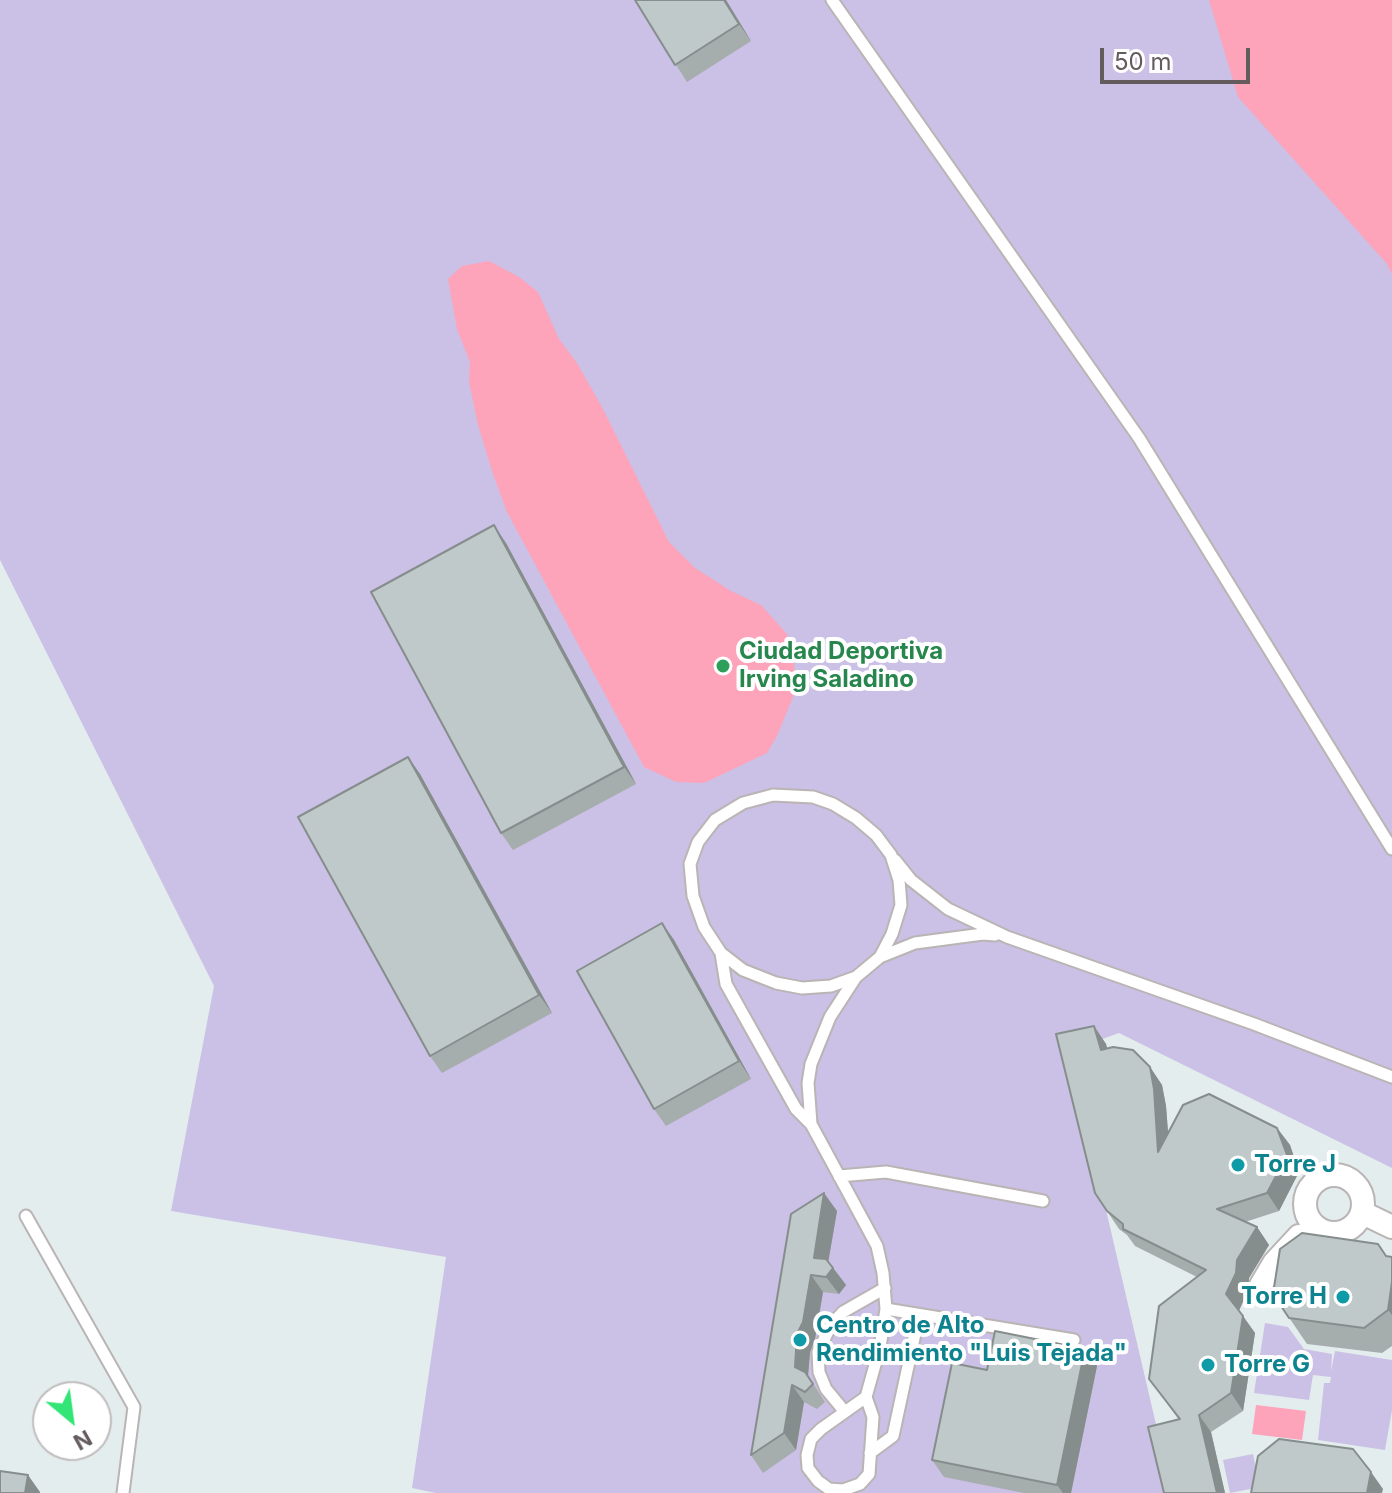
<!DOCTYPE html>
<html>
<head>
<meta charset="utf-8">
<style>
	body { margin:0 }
	#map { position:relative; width:1392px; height:1493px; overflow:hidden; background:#e3edee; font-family:Inter,sans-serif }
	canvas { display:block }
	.north { position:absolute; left:32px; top:1381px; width:80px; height:80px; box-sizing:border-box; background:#fff; border:2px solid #c1bdbe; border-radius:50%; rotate:151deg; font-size:22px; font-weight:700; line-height:32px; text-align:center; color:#645b5d }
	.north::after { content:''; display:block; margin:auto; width:28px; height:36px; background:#32e576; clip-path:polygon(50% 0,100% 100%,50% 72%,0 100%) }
	.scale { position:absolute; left:1100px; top:48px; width:150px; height:36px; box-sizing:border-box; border:4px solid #645b5d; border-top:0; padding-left:10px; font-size:24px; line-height:28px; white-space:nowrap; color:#645b5d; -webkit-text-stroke:6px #fff; paint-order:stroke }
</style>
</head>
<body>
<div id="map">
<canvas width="1392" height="1493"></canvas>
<div class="north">N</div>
<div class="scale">50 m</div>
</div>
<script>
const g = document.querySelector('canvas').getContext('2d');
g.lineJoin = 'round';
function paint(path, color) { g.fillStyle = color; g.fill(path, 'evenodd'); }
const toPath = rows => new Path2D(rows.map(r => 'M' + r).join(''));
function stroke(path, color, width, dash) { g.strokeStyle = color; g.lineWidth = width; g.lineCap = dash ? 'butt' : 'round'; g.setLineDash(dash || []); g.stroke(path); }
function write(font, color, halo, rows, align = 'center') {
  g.font = font + ' Inter,sans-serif'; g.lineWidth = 8; g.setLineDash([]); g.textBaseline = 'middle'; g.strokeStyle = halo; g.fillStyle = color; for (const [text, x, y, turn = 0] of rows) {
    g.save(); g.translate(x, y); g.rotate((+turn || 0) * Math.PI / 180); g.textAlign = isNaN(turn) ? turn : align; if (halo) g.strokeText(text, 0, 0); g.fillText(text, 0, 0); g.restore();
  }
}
paint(toPath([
	[0,0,1392,0,1392,1168,1119,1033,1069,1051,1172,1493,436,1493,412,1488,446,1257,171,1211,214,986,0,560],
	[1265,1323,1288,1327,1304,1349,1332,1354,1331,1371,1335,1351,1392,1360,1392,1410,1385,1450,1318,1440,1324,1383,1330,1383,1331,1377,1313,1375,1309,1400,1254,1393],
	[1253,1454,1260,1487,1230,1493,1223,1460]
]), '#cbc0e5');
paint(toPath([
	[1209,0,1392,0,1392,274,1387,264,1238,97],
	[489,261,519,277,538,292,559,339,577,363,603,409,669,542,695,568,731,591,761,605,787,634,794,661,795,692,777,736,767,753,704,783,676,782,644,767,507,512,493,474,478,425,469,382,470,362,457,329,448,279,462,266],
	[1256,1405,1306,1411,1302,1440,1252,1434]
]), '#fda4bb');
const service = toPath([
	[832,0,1139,438,1392,849],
	[773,795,813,797,833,804,856,818,876,835,891,855,899,880,901,905,892,934,880,957,856,977,831,986,802,988,776,983,743,970,721,953,704,927,693,896,690,864,698,842,715,820,743,803,773,795],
	[895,860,911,880,948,909,1007,937,1254,1024,1392,1077],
	[721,953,726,984,796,1109,811,1124,863,1220,877,1246,883,1273,886,1309,880,1347,866,1397,873,1417,869,1474,860,1484,843,1490,829,1489,818,1481,808,1468,807,1455,811,1439,821,1429,866,1397],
	[880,957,915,943,983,934,995,935],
	[811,1124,808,1083,811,1064,830,1017,856,977],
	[839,1176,886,1172,1043,1201],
	[26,1216,134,1407,123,1493],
	[886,1309,1074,1340],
	[845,1412,826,1389,819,1372,818,1352,831,1325,843,1312,885,1288],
	[870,1453,893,1436,919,1315]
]);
const minor = toPath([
	'1305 1204a29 29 0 1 1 58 0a29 29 0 1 1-58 0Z',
	[1363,1213,1392,1227],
	[1261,1285,1274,1263,1299,1236]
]);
stroke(service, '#bab4b4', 15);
stroke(minor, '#bab4b4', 26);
stroke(service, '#fff', 11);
stroke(minor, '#fff', 22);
paint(toPath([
	[635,0,726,0,751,41,687,82],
	[506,543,636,784,513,850,501,833],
	[408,757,420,774,552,1013,442,1073,430,1056],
	[662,923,674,940,751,1079,666,1126,654,1109],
	[1094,1026,1106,1044,1107,1049,1150,1067,1162,1085,1166,1106,1168,1133,1277,1128,1290,1145,1299,1172,1279,1211,1245,1222,1257,1227,1269,1245,1249,1278,1248,1291,1239,1311,1255,1333,1243,1411,1211,1432,1225,1493,1164,1493,1179,1420,1149,1379,1197,1277,1135,1246,1127,1235,1119,1229,1095,1193],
	[837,1211,828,1261,846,1285,839,1294,823,1292,815,1339,810,1352,808,1376,825,1402,817,1409,804,1402,796,1450,763,1473,751,1455,791,1214],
	[1386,1256,1392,1257,1392,1346,1382,1353,1307,1344,1273,1294],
	[1085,1349,1097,1366,1071,1493,1024,1493,944,1477,932,1460,987,1370]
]), '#a5adad');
paint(toPath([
	[724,0,726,0,751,41,739,24],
	[494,525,506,543,636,784,624,767],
	[408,757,420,774,552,1013,539,995],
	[662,923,674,940,751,1079,739,1061],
	[1094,1026,1106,1044,1113,1068,1101,1050],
	[1150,1067,1162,1085,1166,1106,1171,1170,1158,1152],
	[1277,1128,1290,1145,1299,1172,1279,1211,1267,1193],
	[824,1193,837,1211,826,1275,814,1258],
	[1257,1227,1269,1245,1249,1278,1248,1291,1238,1312,1226,1294,1237,1260],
	[833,1268,846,1285,839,1294,826,1277],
	[811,1275,823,1292,815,1339,810,1352,808,1376,825,1402,808,1376,795,1367,797,1334],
	[1392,1282,1392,1315,1388,1310],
	[1243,1316,1255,1333,1243,1411,1231,1393],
	[1085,1349,1097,1366,1071,1493,1063,1493,1057,1485],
	[792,1385,804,1402,796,1450,784,1433],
	[1199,1415,1211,1432,1225,1493,1217,1493],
	[1371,1472,1383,1489,1382,1493,1367,1493],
	[28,1475,40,1492,40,1493,25,1493]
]), '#868d8d');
const building = toPath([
	[635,0,724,0,739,24,675,65,635,0],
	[494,525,624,767,501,833,371,592,494,525],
	[408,757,539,995,430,1056,298,817,408,757],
	[662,923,739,1061,654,1109,577,971,662,923],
	[1094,1026,1101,1050,1113,1047,1133,1050,1150,1067,1154,1089,1158,1152,1183,1105,1209,1094,1277,1128,1287,1155,1267,1193,1217,1209,1257,1227,1237,1260,1236,1273,1226,1294,1243,1316,1231,1393,1199,1415,1217,1493,1164,1493,1148,1427,1180,1419,1149,1379,1159,1306,1206,1270,1123,1229,1123,1224,1107,1211,1095,1193,1056,1034,1094,1026],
	[824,1193,814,1258,826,1259,833,1268,826,1277,811,1275,803,1322,797,1334,795,1367,805,1372,813,1384,805,1392,792,1385,784,1433,751,1455,791,1214,824,1193],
	[1302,1233,1378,1244,1386,1256,1392,1257,1392,1282,1388,1310,1364,1328,1289,1318,1273,1294,1280,1249,1302,1233],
	[995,1331,1085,1349,1057,1485,932,1460,952,1363,987,1370,995,1331],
	[1279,1439,1353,1449,1371,1472,1367,1493,1251,1493,1258,1456,1279,1439],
	[0,1471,28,1475,25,1493,0,1493,0,1471]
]);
paint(building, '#c0c9c9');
stroke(building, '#868d8d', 2);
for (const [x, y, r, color] of [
	[723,666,8,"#2e9e5b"],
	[1238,1165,8,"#0f9aa8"],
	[1343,1297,8,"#0f9aa8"],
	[800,1340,8,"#0f9aa8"],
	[1208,1365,8,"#0f9aa8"]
]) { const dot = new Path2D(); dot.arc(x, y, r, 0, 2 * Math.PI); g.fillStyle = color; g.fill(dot); stroke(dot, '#fff', 3); }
write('bold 24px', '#27864d', '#fff', [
	["Ciudad Deportiva",739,652],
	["Irving Saladino",739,680]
], 'left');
write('bold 24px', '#0d838f', '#fff', [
	["Torre J",1254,1165],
	["Torre H",1327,1297,"right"],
	["Centro de Alto",816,1326],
	["Rendimiento \"Luis Tejada\"",816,1354],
	["Torre G",1224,1365]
], 'left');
</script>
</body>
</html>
